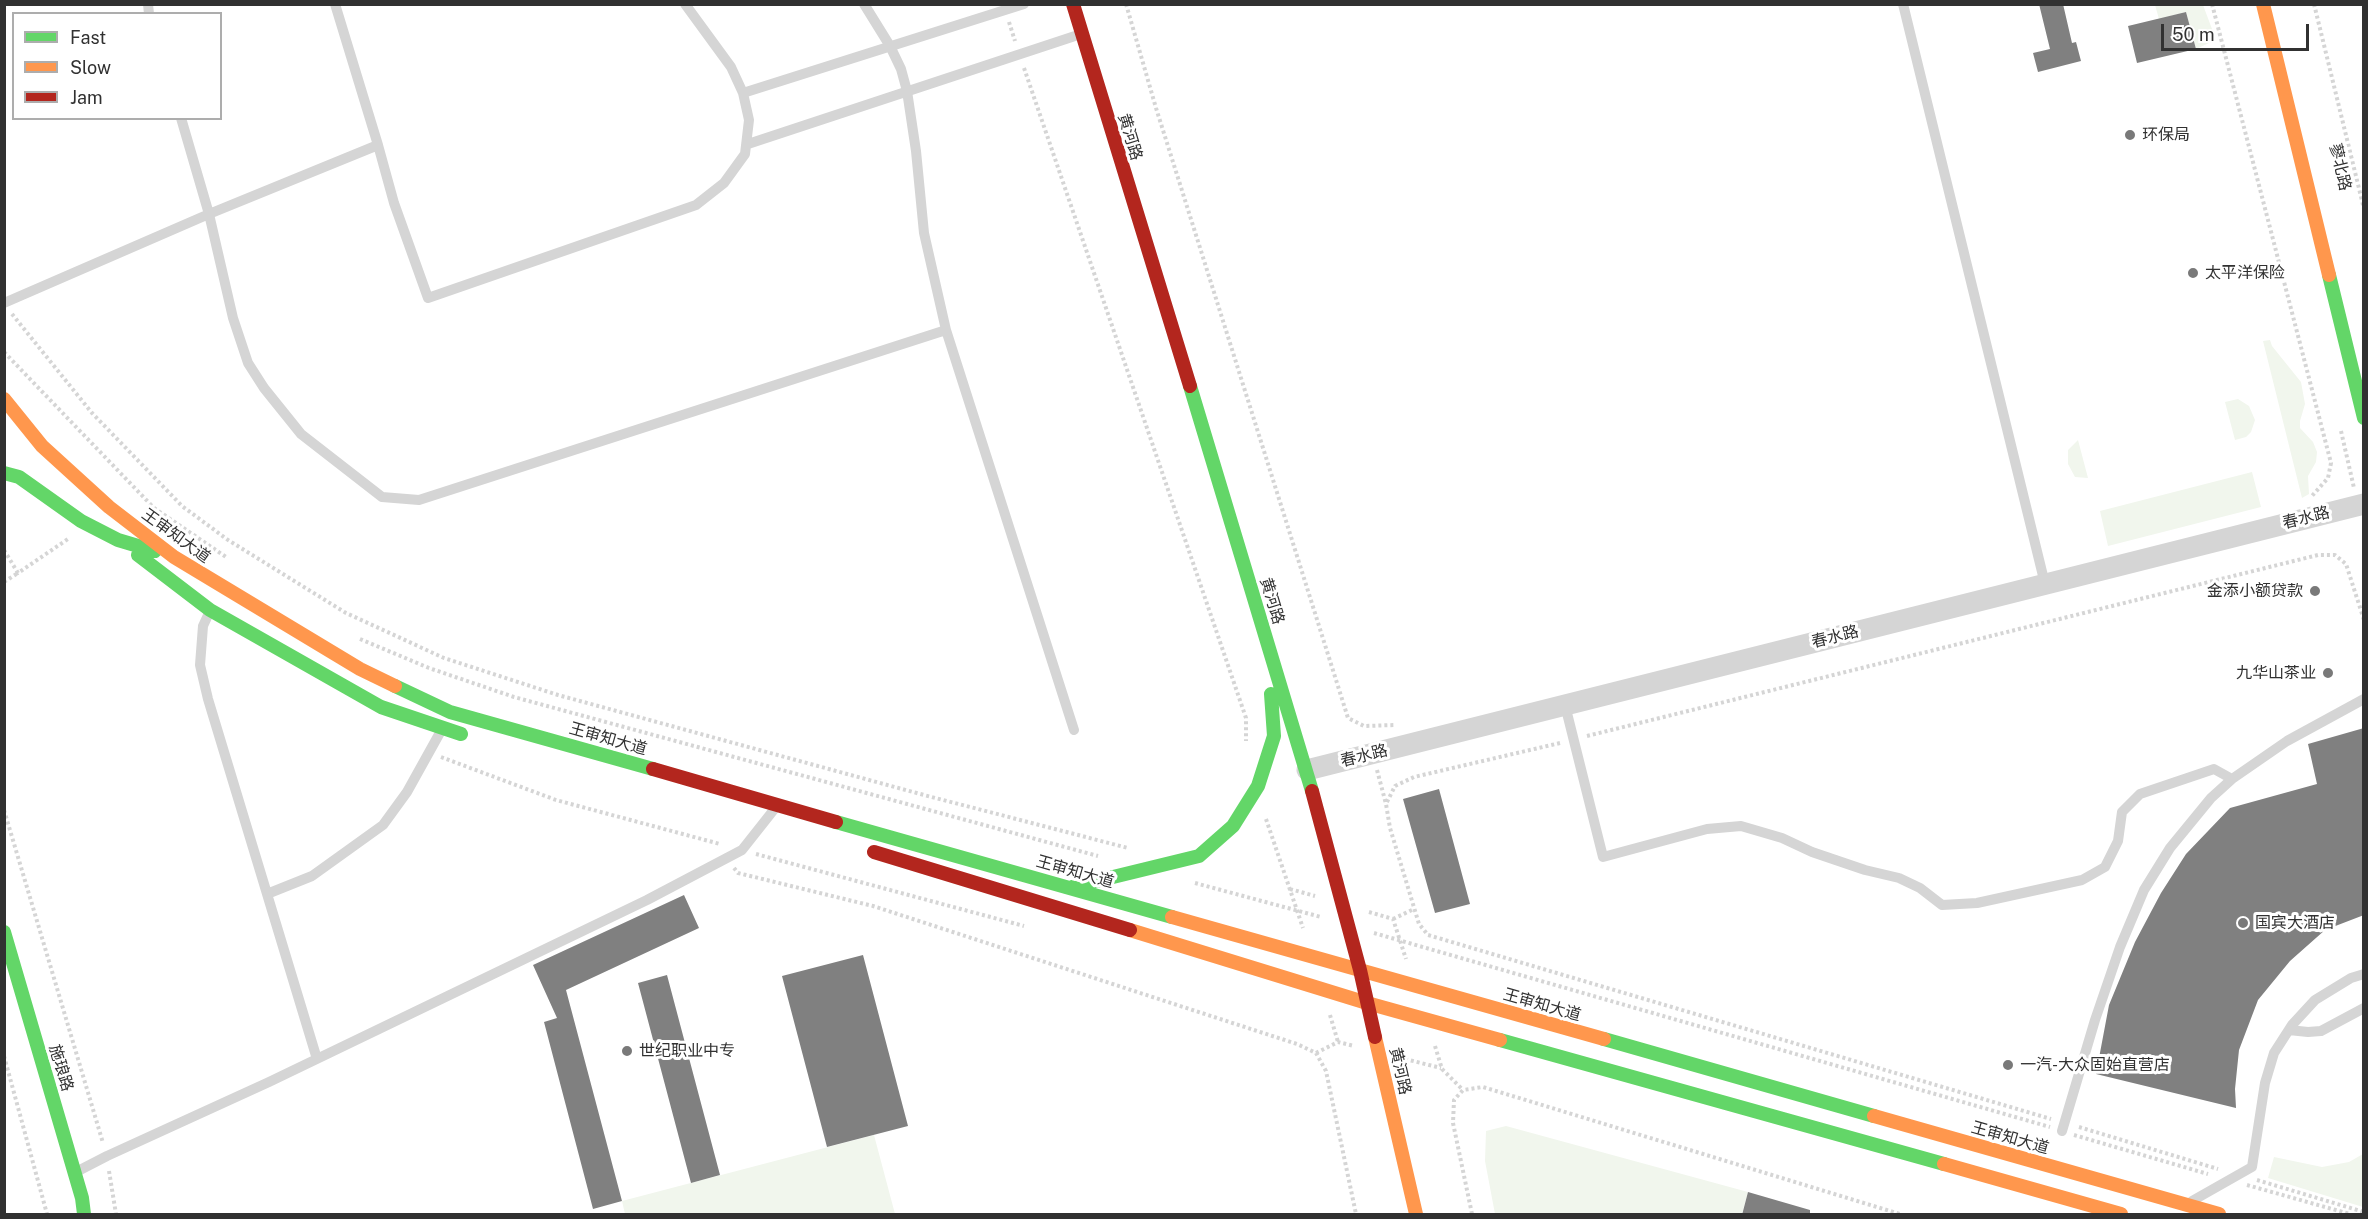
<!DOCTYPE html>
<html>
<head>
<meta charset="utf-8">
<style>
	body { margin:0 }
	#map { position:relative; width:2368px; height:1219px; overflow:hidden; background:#fff; font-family:"Public Sans",sans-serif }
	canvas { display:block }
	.frame { position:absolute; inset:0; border:6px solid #313131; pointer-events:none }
	.legend { position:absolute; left:12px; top:12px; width:210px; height:108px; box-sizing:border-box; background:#fff; border:2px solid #adadad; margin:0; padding:8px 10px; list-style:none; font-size:18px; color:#313131 }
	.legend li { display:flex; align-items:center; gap:12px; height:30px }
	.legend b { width:30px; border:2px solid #adadad }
	.scale { position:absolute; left:2161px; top:24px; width:148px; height:27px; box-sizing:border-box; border:3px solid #313131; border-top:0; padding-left:8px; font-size:18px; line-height:21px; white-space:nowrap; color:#313131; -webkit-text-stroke:4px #fff; paint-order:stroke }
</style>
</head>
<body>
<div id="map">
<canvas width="2368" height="1219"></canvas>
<div class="frame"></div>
<ul class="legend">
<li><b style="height:8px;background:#63d668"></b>Fast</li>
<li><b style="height:8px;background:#ff974d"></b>Slow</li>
<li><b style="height:8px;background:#b3261e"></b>Jam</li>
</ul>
<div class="scale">50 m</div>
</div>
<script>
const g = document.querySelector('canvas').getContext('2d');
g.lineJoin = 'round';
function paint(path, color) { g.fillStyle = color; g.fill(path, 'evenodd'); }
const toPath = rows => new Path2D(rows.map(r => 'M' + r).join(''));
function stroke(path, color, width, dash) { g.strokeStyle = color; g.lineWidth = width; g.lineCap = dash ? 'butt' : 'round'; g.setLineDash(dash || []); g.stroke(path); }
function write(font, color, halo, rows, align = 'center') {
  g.font = font + ' "Public Sans","Noto Sans SC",sans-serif'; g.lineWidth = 6; g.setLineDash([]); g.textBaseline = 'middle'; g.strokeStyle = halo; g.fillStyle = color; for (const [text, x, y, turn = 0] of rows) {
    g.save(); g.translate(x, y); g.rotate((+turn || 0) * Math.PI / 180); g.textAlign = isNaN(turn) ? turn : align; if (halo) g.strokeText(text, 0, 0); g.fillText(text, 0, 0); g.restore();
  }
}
paint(toPath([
	[2155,5,2203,5,2212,29,2212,38,2209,43,2196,49,2186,12,2159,19],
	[2270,340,2272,346,2301,382,2305,404,2300,421,2300,428,2313,442,2317,452,2316,462,2308,476,2309,494,2302,498,2263,341],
	[2238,399,2249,406,2255,420,2251,432,2246,437,2235,440,2225,402],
	[2078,440,2088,478,2075,477,2068,464,2068,450],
	[2252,472,2261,507,2108,546,2100,511],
	[1506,1126,1748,1192,1742,1214,1495,1214,1485,1161,1486,1131],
	[874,1135,895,1214,625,1214,622,1201],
	[2363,1154,2363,1207,2268,1178,2274,1157,2322,1167,2349,1162]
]), '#f1f6ed');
paint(toPath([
	[2039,4,2063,4,2072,43,2076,42,2081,61,2038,72,2033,53,2050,49],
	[2186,12,2196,49,2137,63,2128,26],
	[2364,728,2364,915,2325,930,2290,961,2258,1000,2239,1050,2235,1089,2236,1108,2096,1074,2109,1005,2135,942,2161,893,2186,854,2230,808,2317,784,2308,744],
	[1439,789,1470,904,1435,913,1403,799],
	[684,895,699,928,566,990,622,1201,593,1209,544,1022,557,1018,533,965],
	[863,955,908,1126,827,1147,782,976],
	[667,975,720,1175,691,1183,638,983],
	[1748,1192,1810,1210,1810,1215,1742,1215]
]), '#808080');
stroke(toPath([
	[1126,4,1156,108,1348,718,1364,726,1396,725],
	[2212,4,2331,463,2328,478,2311,497],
	[2314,4,2364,209],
	[1009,22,1015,41],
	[1024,68,1246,718,1246,741],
	[12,314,92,413,182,506,228,540,346,613,444,658,558,695,924,795,1128,848],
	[4,352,154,508,226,557],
	[2341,431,2354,488],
	[4,550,18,573,68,539],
	[4,582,18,573],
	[360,639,429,668,514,697,1098,856],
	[1587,736,2318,555,2335,555,2346,564,2364,620],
	[1560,743,1414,777,1395,786,1386,804,1390,828,1419,924,1428,935,2051,1119],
	[441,757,556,800,720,844],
	[1377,770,1386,804],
	[4,810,103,1143],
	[1266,819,1303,928],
	[756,854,1024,926],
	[734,868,738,873,873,906,1297,1044,1316,1053,1326,1071,1356,1214],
	[1195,883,1321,917],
	[1290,889,1315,896],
	[1369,912,1393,919,1406,959],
	[1393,919,1414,909],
	[1374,933,2050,1127],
	[1330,1015,1338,1042],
	[1435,1046,1442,1069,1463,1090],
	[1316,1053,1338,1042,1354,1046],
	[4,1056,47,1214],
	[1405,1059,1441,1068],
	[2079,1127,2218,1169],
	[2074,1135,2208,1174],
	[109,1171,116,1214],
	[2257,1180,2364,1212],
	[2247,1185,2350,1214],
	[1472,1214,1453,1123,1454,1100,1463,1090,1483,1087,1900,1214]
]), '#d5d5d5', 4, [3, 3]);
stroke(toPath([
	[148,4,149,14],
	[335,4,378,145,394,203,428,298,696,205,724,183,745,154,749,120,743,93,731,67,685,4],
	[1903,4,2045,584],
	[743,93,1024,4],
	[181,118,209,214,233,318,248,363,264,388,301,434,382,497,419,500,946,330,924,233,916,151,907,91,901,69,890,46,864,4],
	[748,144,1081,34],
	[4,303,209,214,378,145],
	[946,330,1074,730],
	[209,613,203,626,200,665,208,699,317,1059],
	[1565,705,1603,857,1707,829,1741,826,1782,838,1812,852,1865,870,1899,878,1920,888,1942,905,1977,903,2082,880,2105,867,2118,841,2122,812,2140,794,2214,769,2232,779],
	[267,894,312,876,383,825,407,792,442,729],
	[2289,1030,2308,1032,2321,1031,2364,1008],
	[2062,1131,2095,1020,2120,947,2144,890,2170,848,2211,798,2232,779,2287,741,2364,699],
	[76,1172,107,1156,269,1082,647,900,742,850,776,807],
	[2192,1201,2252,1167,2265,1083,2274,1053,2292,1025,2315,1000,2351,978,2364,974]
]), '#d5d5d5', 10);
stroke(toPath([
	[1307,770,2364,504]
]), '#d5d5d5', 21);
stroke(toPath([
	[2329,275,2364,418],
	[1190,386,1312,791],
	[4,473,19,477,81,521,118,540,155,551],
	[138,555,210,610,381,707,461,734],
	[395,686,450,712,653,769],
	[836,822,1172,917],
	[1072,887,1199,856,1233,826,1258,786,1274,736,1271,694],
	[4,932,82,1198,84,1214],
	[1604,1039,1874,1116],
	[1500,1040,1944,1164]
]), '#63d668', 14);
stroke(toPath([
	[2263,4,2329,275],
	[4,399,42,446,109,507,174,557,360,669,395,686],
	[1172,917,1604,1039],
	[1130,930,1367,1003,1500,1040],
	[1375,1037,1416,1214],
	[1874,1116,2219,1214],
	[1944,1164,2121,1214]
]), '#ff974d', 14);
stroke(toPath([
	[1073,4,1190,386],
	[653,769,836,822],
	[1312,791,1360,970,1375,1037],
	[874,852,1130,930]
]), '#b3261e', 14);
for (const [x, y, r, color] of [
	[2130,135,6,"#797979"],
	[2193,273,6,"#797979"],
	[2315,591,6,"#797979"],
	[2328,673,6,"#797979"],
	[2243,923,6,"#797979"],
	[627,1051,6,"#797979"],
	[2008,1065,6,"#797979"]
]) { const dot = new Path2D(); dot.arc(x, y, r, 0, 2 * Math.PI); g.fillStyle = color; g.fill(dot); stroke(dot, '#fff', 2); }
write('16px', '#313131', '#fff', [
	["环保局",2142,135],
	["太平洋保险",2205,273],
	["金添小额贷款",2303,591,"right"],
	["九华山茶业",2316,673,"right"],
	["国宾大酒店",2255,923],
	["世纪职业中专",639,1051],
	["一汽-大众固始直营店",2020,1065]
], 'left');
write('16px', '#313131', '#fff', [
	["黄河路",1130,137,73],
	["蓼北路",2340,167,77],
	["春水路",2306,518,-14],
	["王审知大道",176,536,36],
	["黄河路",1272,601,73],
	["春水路",1835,637,-14],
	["王审知大道",608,739,16],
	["春水路",1364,756,-14],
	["王审知大道",1075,872,16],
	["王审知大道",1542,1005,16],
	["施琅路",61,1068,73],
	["黄河路",1400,1071,77],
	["王审知大道",2010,1138,16]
]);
</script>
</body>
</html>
